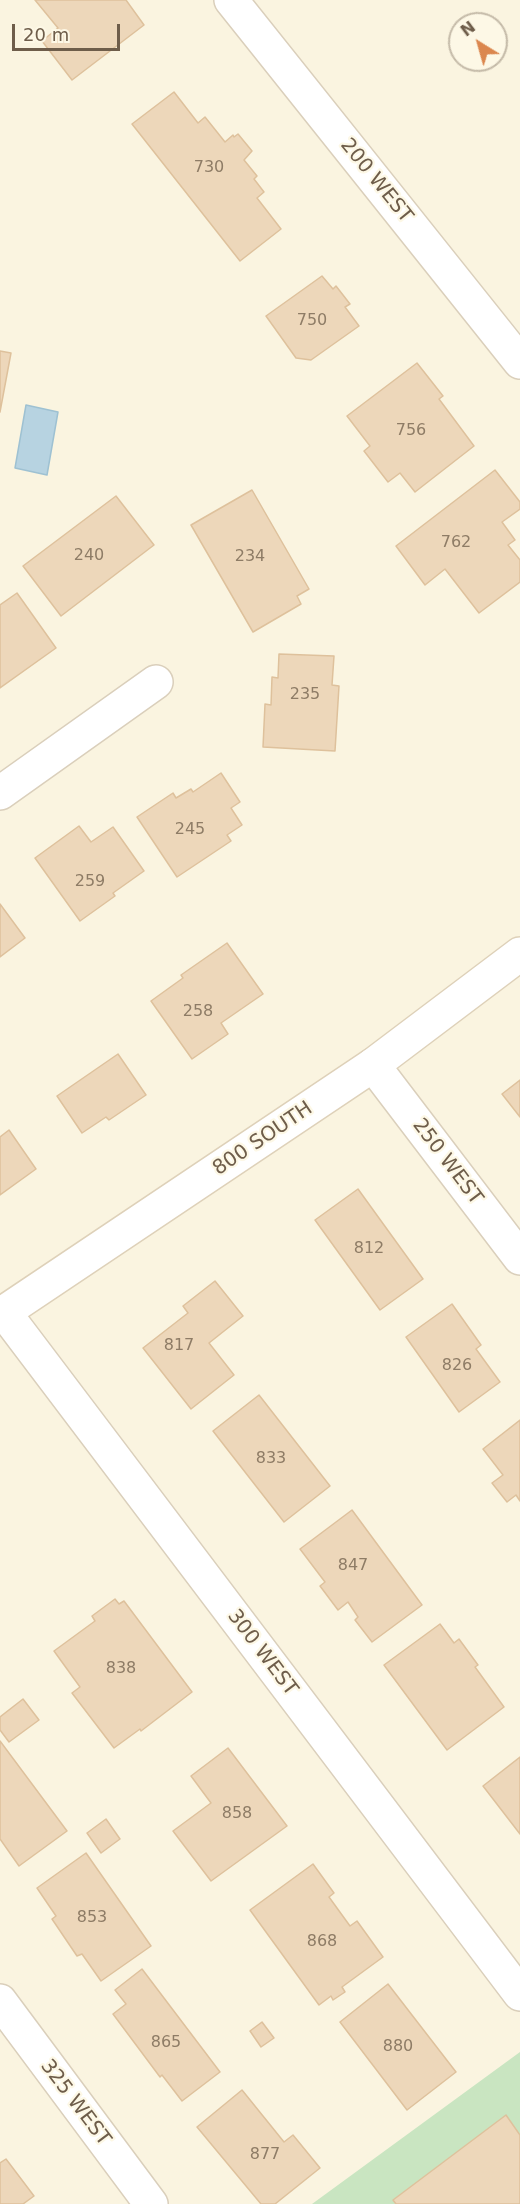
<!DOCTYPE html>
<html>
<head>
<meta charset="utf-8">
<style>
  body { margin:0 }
  #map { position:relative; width:520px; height:2204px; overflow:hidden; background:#faf4e0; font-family:"DejaVu Sans",sans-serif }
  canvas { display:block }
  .north { position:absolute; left:448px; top:12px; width:60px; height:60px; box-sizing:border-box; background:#fdf8e6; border:2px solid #c4baa8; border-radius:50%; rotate:323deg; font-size:16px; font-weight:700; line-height:24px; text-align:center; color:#6e5d4a }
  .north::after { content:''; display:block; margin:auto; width:21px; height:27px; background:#db874e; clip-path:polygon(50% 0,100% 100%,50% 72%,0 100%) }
  .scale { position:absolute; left:12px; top:24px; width:108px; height:27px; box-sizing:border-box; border:3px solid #6e5d4a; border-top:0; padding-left:8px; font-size:18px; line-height:21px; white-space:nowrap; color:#6e5d4a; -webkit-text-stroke:4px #fdf8e6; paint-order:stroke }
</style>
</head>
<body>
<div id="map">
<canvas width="520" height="2204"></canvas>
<div class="north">N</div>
<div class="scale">20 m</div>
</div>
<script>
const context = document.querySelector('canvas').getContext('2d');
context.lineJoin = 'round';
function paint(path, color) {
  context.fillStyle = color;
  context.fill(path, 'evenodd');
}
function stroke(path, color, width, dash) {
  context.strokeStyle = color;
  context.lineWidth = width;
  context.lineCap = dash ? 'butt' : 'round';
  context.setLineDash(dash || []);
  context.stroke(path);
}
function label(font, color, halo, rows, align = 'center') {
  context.font = font + ' "DejaVu Sans",sans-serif';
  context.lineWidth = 4.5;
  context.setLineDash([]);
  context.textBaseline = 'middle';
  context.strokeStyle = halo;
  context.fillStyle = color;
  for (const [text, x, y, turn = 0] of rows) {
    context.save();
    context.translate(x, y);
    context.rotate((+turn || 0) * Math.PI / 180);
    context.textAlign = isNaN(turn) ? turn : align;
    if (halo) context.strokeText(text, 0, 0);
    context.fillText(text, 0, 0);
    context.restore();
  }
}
const green = new Path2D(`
  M 520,2052 L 520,2135 L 506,2116 L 396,2204 L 312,2204 Z`);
const water = new Path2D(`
  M 26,405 L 58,412 L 47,475 L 15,468 Z`);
const building = new Path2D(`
  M 35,0 L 126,0 L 144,25 L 72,80 L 42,41 L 58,28 Z
  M 174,92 L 198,123 L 205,117 L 225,142 L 233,135 L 234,137 L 238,134 L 252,151 L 244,160 L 257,176 L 254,179 L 264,192 L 257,198 L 281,229 L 240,261 L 132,124 Z
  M 322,276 L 333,289 L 336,286 L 350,304 L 345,307 L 359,326 L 311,360 L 296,358 L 266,316 Z
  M 0,351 L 11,353 L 0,412 Z
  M 417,363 L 443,396 L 439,399 L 474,446 L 415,492 L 400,473 L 388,482 L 364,451 L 370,446 L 347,416 Z
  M 495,470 L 520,502 L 520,509 L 502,522 L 515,540 L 508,545 L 520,560 L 520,582 L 479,613 L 445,569 L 425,585 L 396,546 Z
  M 252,490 L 309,589 L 297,596 L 301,604 L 253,632 L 191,525 Z
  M 116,496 L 154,545 L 61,616 L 23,566 Z
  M 17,593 L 56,648 L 0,688 L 0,605 Z
  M 279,654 L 334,656 L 332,685 L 339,686 L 335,751 L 263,747 L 265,704 L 271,705 L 272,677 L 278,678 Z
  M 221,773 L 240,802 L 231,808 L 242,825 L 227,835 L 231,841 L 177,877 L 137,817 L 173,793 L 176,798 L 191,789 L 193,792 Z
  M 79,826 L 91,842 L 113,827 L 144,871 L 113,893 L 115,896 L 80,921 L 35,858 Z
  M 0,904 L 25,938 L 0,957 Z
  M 227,943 L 263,994 L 221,1023 L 228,1034 L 192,1059 L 151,1001 L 183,978 L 181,975 Z
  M 118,1054 L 146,1095 L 109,1120 L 106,1117 L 82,1133 L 57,1096 Z
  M 520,1080 L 520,1117 L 502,1094 Z
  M 9,1130 L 36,1169 L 0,1195 L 0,1137 Z
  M 358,1189 L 423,1279 L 380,1310 L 315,1220 Z
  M 215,1281 L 243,1316 L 209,1343 L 234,1375 L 191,1409 L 143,1348 L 188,1313 L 183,1306 Z
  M 452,1304 L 481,1345 L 476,1349 L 500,1382 L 459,1412 L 406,1337 Z
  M 259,1395 L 330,1486 L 284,1522 L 213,1431 Z
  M 520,1420 L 520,1501 L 516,1495 L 507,1502 L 492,1483 L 503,1475 L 483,1449 Z
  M 352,1510 L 422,1605 L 372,1642 L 355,1620 L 358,1617 L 348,1602 L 338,1610 L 320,1586 L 325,1582 L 300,1549 Z
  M 115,1599 L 119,1604 L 124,1601 L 192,1692 L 141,1731 L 140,1729 L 114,1748 L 72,1693 L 80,1687 L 54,1651 L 95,1621 L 92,1616 Z
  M 440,1624 L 454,1643 L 459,1639 L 478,1665 L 475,1667 L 504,1707 L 447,1750 L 384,1665 Z
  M 23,1699 L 39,1720 L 9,1742 L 0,1730 L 0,1717 Z
  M 0,1741 L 67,1831 L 19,1866 L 0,1839 Z
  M 228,1748 L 287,1826 L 211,1881 L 173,1831 L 211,1803 L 191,1776 Z
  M 520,1757 L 520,1834 L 483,1786 Z
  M 106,1819 L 120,1839 L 101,1853 L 87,1833 Z
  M 86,1853 L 151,1946 L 101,1981 L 82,1954 L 77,1956 L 52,1919 L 56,1916 L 37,1888 Z
  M 313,1864 L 334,1893 L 329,1897 L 350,1926 L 357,1921 L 383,1957 L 342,1987 L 345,1992 L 333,2000 L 331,1996 L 319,2005 L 250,1910 Z
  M 142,1969 L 220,2072 L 182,2101 L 162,2075 L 160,2077 L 113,2014 L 126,2004 L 115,1990 Z
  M 388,1984 L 456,2072 L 407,2110 L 340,2022 Z
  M 262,2022 L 274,2038 L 261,2047 L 250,2031 Z
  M 242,2090 L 284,2142 L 293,2135 L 320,2168 L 275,2204 L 261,2204 L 197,2127 Z
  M 506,2115 L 520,2135 L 520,2204 L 396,2204 L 393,2200 Z
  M 6,2159 L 34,2196 L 23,2204 L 0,2204 L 0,2163 Z`);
const minor = new Path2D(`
  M 231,0 L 520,362
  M 0,793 L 156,682
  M 373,1065 L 520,1258
  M 4,1312 L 520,1994
  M 0,2001 L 151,2204`);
const secondary = new Path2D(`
  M 0,1315 L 373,1065 L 520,954`);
const numberNames = [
  ["730",209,168],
  ["750",312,321],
  ["756",411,431],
  ["762",456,543],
  ["240",89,556],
  ["234",250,557],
  ["235",305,695],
  ["245",190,830],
  ["259",90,882],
  ["258",198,1012],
  ["812",369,1249],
  ["817",179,1346],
  ["826",457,1366],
  ["833",271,1459],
  ["847",353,1566],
  ["838",121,1669],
  ["858",237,1814],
  ["853",92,1918],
  ["868",322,1942],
  ["865",166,2043],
  ["880",398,2047],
  ["877",265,2155]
];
const streetNames = [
  ["200 WEST",376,181,51],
  ["800 SOUTH",263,1139,-34],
  ["250 WEST",447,1162,53],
  ["300 WEST",262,1653,53],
  ["325 WEST",75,2103,53]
];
paint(green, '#c9e5c1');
paint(water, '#b7d3e1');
stroke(water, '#9ec1d2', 1.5);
paint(building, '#edd7ba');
stroke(building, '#dec19c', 1.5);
stroke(minor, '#dacfbb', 36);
stroke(secondary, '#ded1b9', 36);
stroke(minor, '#fff', 33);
stroke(secondary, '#fff', 33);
label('16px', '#8e7c66', null, numberNames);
label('20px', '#6e5d4a', '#fdf8e6', streetNames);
</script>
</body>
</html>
